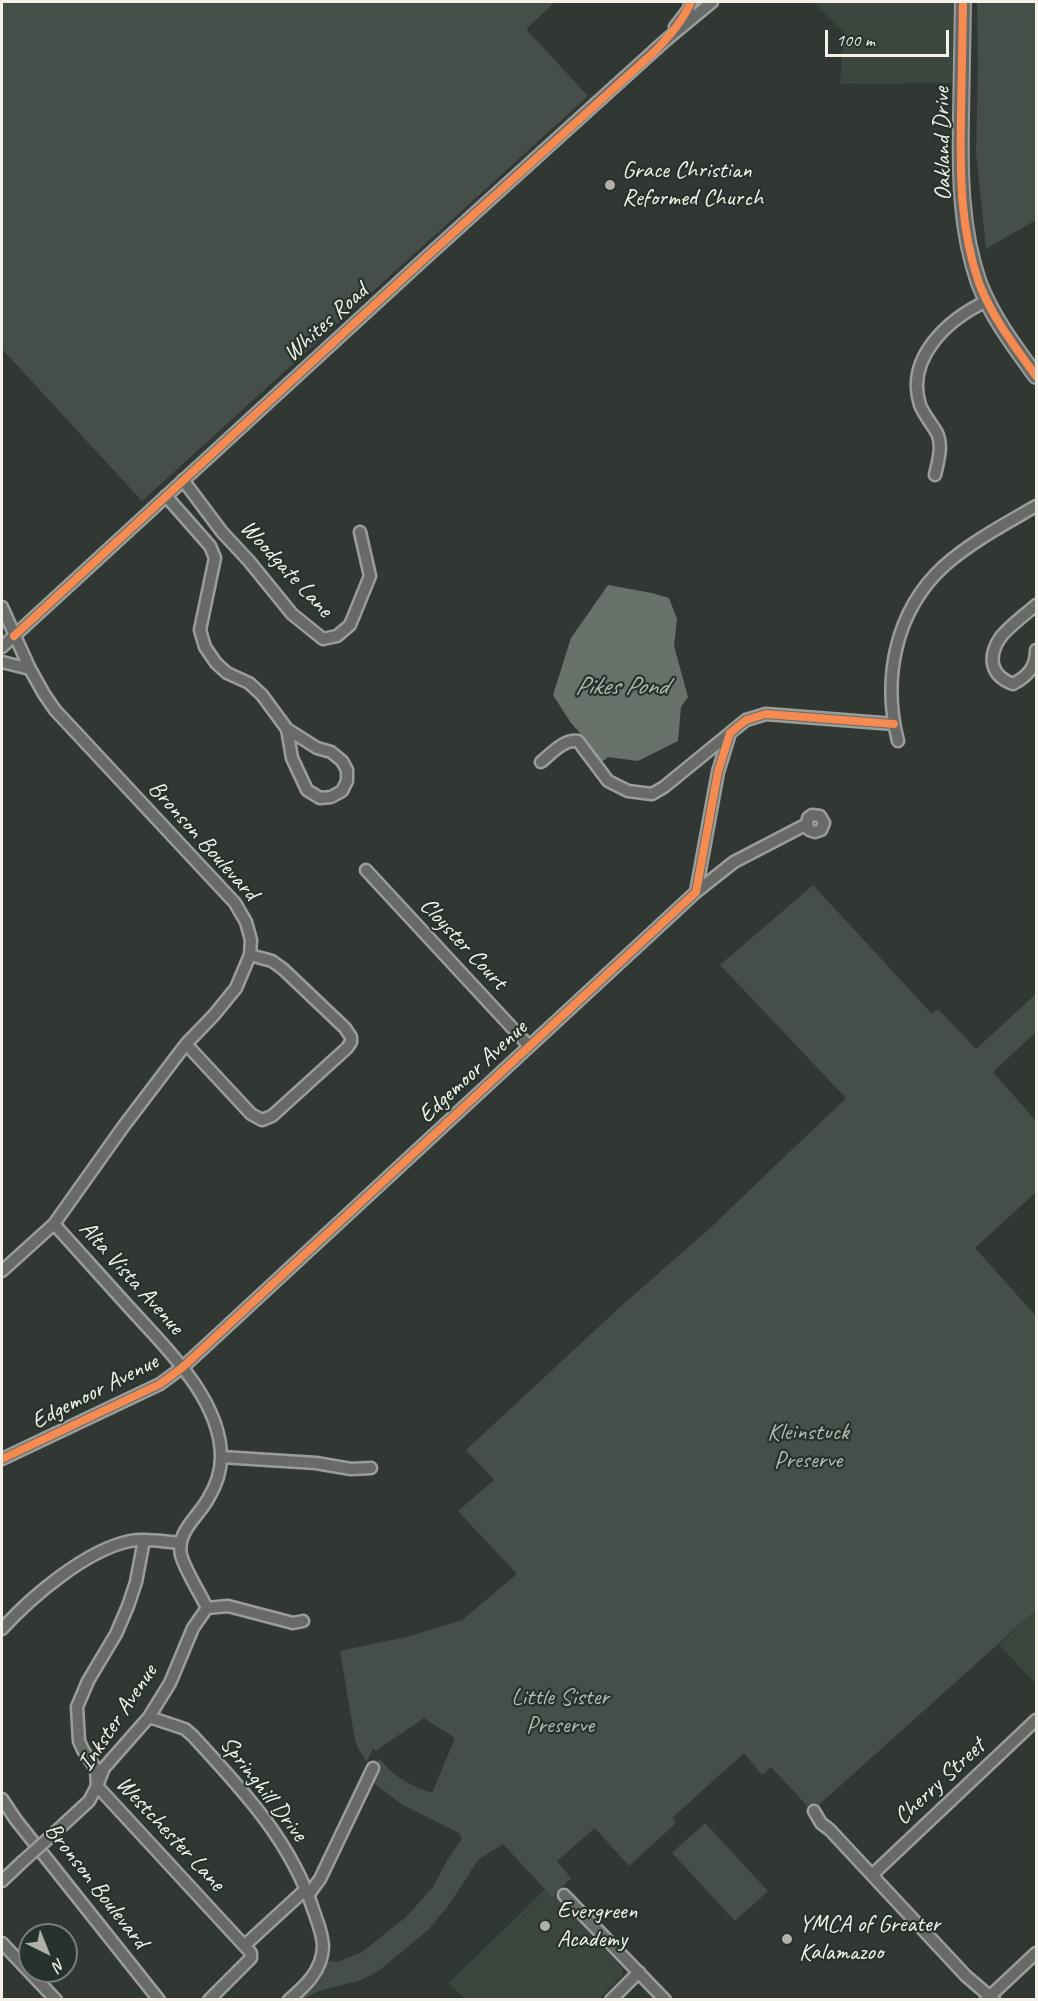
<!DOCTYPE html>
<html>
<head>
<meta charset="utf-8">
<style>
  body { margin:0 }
  #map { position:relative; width:1038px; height:2001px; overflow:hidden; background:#313834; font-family:Caveat,sans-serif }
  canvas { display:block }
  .frame { position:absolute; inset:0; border:3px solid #f4f1e8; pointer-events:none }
  .north { position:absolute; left:18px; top:1923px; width:60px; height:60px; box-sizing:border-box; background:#26332d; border:2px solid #787f78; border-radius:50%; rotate:137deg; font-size:16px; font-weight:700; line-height:24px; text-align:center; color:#f4f1e8 }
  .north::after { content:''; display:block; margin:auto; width:21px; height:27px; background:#b0b0a9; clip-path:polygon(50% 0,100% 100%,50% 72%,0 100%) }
  .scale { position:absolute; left:825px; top:30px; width:124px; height:27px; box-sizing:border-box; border:3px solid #f4f1e8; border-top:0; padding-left:8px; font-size:18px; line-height:21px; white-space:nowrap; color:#f4f1e8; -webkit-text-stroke:4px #26332d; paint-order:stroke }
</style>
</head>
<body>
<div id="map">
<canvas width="1038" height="2001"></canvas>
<div class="frame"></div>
<div class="north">N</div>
<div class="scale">100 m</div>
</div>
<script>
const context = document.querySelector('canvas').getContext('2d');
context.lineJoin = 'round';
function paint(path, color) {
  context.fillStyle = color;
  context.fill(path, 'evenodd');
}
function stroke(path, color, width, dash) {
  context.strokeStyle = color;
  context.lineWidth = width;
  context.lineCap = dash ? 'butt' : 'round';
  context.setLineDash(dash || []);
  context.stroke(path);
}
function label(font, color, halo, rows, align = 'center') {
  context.font = font + ' Caveat,sans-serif';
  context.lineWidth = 4.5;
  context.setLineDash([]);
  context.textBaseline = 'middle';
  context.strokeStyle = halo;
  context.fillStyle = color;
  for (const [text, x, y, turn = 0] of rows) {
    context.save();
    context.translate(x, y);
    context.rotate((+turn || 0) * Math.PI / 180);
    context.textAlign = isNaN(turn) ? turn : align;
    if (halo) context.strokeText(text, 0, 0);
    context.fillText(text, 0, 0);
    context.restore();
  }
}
const built = new Path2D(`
  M 813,2 L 957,2 L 956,83 L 840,84 L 844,33 Z
  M 1036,1610 L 1036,1684 L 999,1645 Z
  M 547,1887 L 618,1964 L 623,1970 L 623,1975 L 598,2000 L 465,1999 L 449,1983 Z`);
const green = new Path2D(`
  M 2,2 L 555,2 L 526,29 L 588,96 L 142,501 L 2,349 Z
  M 977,2 L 1036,2 L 1036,220 L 986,249 L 976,152 L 978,65 Z
  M 813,885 L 932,1014 L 938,1009 L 976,1049 L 1036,994 L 1036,1032 L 993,1072 L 1036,1121 L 1036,1192 L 975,1248 L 1036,1316 L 1036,1610 L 812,1811 L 771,1767 L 762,1775 L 744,1753 L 672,1818 L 676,1823 L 629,1866 L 595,1828 L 557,1861 L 571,1878 L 552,1897 L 503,1844 L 478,1860 L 448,1906 L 429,1929 L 380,1970 L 361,1980 L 319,1991 L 304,1999 L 290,2000 L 321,1960 L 338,1962 L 362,1952 L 406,1917 L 433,1887 L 448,1859 L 462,1839 L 459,1833 L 401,1804 L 369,1779 L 379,1758 C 393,1777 411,1786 432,1793 L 455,1738 L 424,1718 L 375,1751 L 373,1748 L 367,1762 L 359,1750 L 355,1740 L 340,1651 L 406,1637 L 462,1620 L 517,1574 L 458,1511 L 494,1480 L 466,1450 L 619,1308 L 709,1229 L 846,1098 L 720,965 Z
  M 705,1823 L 768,1891 L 735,1921 L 672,1853 Z`);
const water = new Path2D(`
  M 608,585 L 652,593 L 669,598 L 677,619 L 674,646 L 688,697 L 681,707 L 678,741 L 638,761 L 608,757 L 599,764 L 588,742 L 571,723 L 553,695 L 571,638 Z`);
const minor = new Path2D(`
  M 675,27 L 688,10 L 691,2
  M 935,475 C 938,462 943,445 937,433 C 932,424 924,415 920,405 C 905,358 948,319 987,301
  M 183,480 L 222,532 L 249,561 L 292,614 L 323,639 L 337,636 L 350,625 L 370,576 L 360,532
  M 166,496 L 210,546 L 215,558 L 200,630 L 205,647 L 216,663 L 227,673 L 249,683 L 262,695 L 287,729 L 292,758 L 307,790 L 320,798 L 331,797 L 342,791 L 347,781 L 347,770 L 342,761 L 331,752 L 317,748 L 287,729
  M 1036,605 C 1026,614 1008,627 1000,638 C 987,658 991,676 1013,684 C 1028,676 1036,667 1036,650
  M 2,607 L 30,669 L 44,694 L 55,710 L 235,903 L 246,922 L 251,940 L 250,955 L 236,988 L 214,1015 L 186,1044 L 123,1127 L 54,1224 L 2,1271
  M 2,647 L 421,262 L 666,40 L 712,2
  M 2,662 L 30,669
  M 898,741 C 882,679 895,611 944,566 C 971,542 1005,524 1036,506
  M 541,762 C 552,753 564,739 578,741 L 608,781 L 628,791 L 652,794 L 664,787 L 729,734
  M 366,870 L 529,1046
  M 696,892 L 734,862 L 807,824 L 808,818 L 812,815 L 820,816 L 824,823 L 821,830 L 815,832 L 809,830 L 807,824
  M 186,1044 L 251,1114 L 262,1120 L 272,1116 L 347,1048 L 351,1042 L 351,1037 L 345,1028 L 283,969 L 272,961 L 250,955
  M 54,1224 C 78,1251 103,1278 127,1305 C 163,1345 221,1398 221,1457 C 221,1472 216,1486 208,1499 C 198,1517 176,1532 181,1555 C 185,1570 200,1593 207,1608
  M 221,1457 L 316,1463 L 351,1469 L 371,1468
  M 2,1459 L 160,1384 L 183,1367 L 696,892 L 718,772 L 730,733 L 746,720 L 766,714 L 894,724
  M 144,1540 L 136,1582 L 128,1606 L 116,1634 L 88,1681 L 77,1707 L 79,1741 L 83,1750 L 96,1769 L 97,1786 L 251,1953 L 251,1958 L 209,2000
  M 2,1629 C 31,1597 86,1550 130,1541 C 146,1538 164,1542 181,1543
  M 149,1717 L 185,1729 L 193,1736 C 242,1789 292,1842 314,1912 C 318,1923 323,1935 323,1947 C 322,1971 305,1986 289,2000
  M 2,1799 L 16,1820 L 159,2000
  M 814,1811 L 821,1823 L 830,1830 L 966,1976 L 994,2000
  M 50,1837 L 89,1801 L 97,1786 L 104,1768 L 149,1717 L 170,1683 L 193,1628 L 207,1608 L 228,1606 L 293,1623 L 303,1621
  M 872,1875 L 1036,1720
  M 2,1881 L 22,1862
  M 309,1894 L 320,1879 L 373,1768
  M 564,1895 L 665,2000
  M 2,1943 L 56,2000
  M 245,1945 L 306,1889
  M 611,2000 L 639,1972
  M 986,2000 L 1036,1953`);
const major = new Path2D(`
  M 963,2 C 962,40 962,78 961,116 C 960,172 960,229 979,283 C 992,317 1015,347 1036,376`);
const minorBridge = new Path2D(`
  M 22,1862 L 50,1837`);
const cycleway = new Path2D(`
  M 963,2 C 962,40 962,78 961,116 C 960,172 960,229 979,283 C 992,317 1015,347 1036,376
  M 14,636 L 421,262 L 653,53 C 667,39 683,21 691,2
  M 2,1459 L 160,1384 L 183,1367 L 696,892 L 718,772 L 730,733 L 746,720 L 766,714 L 894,724`);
const markers = [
  [610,185,6,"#b0b0a9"],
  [545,1926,6,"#b0b0a9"],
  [787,1939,6,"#b0b0a9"]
];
const streetNames = [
  ["Oakland Drive",943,144,-91],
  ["Whites Road",326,323,-42],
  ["Woodgate Lane",286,569,47],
  ["Bronson Boulevard",203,841,48],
  ["Cloyster Court",463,944,47],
  ["Edgemoor Avenue",473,1072,-43],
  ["Alta Vista Avenue",131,1278,48],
  ["Edgemoor Avenue",95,1392,-27],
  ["Inkster Avenue",118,1718,-56],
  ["Cherry Street",940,1782,-43],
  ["Springhill Drive",263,1789,52],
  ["Westchester Lane",170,1834,47],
  ["Bronson Boulevard",96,1886,52]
];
const poiNames = [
  ["Grace Christian",622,171],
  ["Reformed Church",622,199],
  ["Evergreen",557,1912],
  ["Academy",557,1940],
  ["YMCA of Greater",799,1925],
  ["Kalamazoo",799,1953]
];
const parkNames = [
  ["Kleinstuck",808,1433],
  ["Preserve",808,1461],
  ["Little Sister",560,1698],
  ["Preserve",560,1726]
];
const waterNames = [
  ["Pikes Pond",621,687]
];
paint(built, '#3b463f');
paint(green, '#454e49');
paint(water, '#69716b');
stroke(minor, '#9a9d99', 15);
stroke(major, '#9a9d99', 18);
stroke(minor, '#676a66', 10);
stroke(major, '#676a66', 14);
stroke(minorBridge, '#9a9d99', 15, []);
stroke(minorBridge, '#676a66', 10);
stroke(cycleway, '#f68b52', 8);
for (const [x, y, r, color] of markers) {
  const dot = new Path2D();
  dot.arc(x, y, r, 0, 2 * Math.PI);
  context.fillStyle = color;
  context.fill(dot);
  stroke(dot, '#26332d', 2);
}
label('24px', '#f4f1e8', '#26332d', streetNames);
label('24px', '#f4f1e8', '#26332d', poiNames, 'left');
label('24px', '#b8b9b1', '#26332d', parkNames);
label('italic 26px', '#b8bab2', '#26332d', waterNames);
</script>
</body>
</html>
